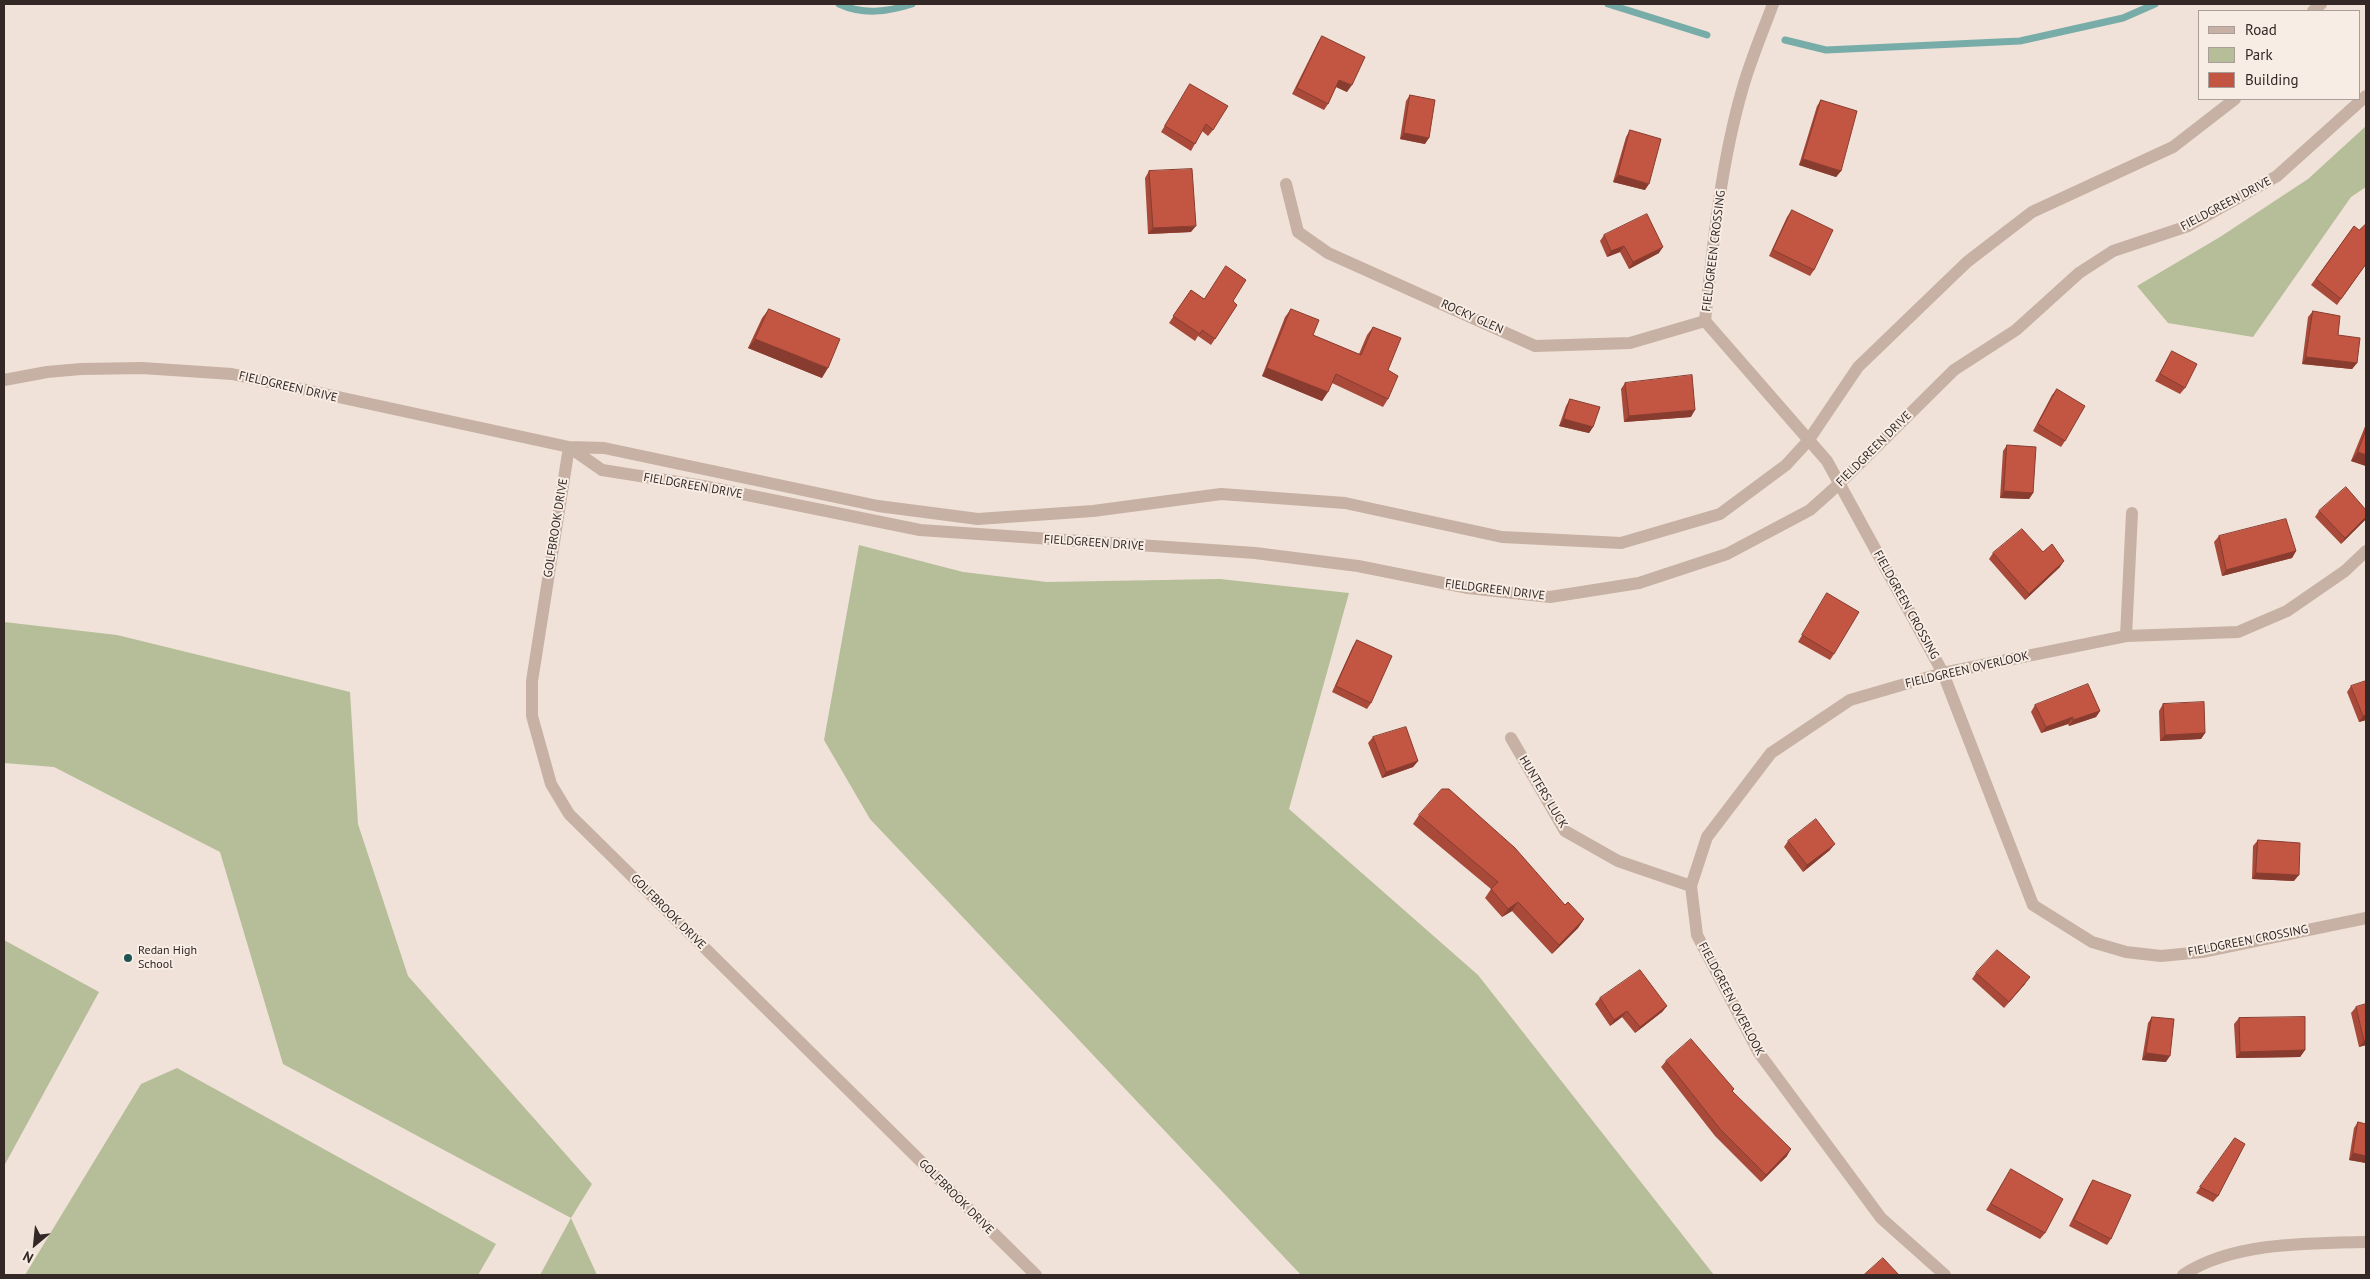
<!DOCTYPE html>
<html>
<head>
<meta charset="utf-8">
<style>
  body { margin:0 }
  #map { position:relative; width:2370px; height:1279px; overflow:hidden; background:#f0e2d8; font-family:"PT Sans",sans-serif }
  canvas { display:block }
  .frame { position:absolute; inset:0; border:5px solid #332826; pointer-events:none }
  .legend { position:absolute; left:2198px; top:10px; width:162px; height:90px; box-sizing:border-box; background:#f8ede4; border:1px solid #a99e98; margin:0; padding:6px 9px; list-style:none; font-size:15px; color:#332826 }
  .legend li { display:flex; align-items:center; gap:10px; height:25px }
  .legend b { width:25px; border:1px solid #a99e98 }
  .north { position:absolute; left:10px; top:1219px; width:50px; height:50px; -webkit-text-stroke:4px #f8ede4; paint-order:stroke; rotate:208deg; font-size:14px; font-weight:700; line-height:20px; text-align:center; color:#332826 }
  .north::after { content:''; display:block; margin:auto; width:18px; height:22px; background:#332826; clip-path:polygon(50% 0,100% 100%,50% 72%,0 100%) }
</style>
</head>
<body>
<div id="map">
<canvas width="2370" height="1279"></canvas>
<div class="frame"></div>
<ul class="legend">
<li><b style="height:6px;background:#c7b1a4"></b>Road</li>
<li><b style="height:14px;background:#b5be98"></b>Park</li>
<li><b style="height:14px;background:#c35543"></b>Building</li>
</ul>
<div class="north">N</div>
</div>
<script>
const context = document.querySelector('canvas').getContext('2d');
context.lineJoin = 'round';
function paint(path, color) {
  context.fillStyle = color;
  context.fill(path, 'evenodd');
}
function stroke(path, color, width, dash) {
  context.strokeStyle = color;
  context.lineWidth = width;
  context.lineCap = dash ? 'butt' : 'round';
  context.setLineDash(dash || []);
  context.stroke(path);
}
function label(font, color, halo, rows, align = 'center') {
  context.font = font + ' "PT Sans",sans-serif';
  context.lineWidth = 4;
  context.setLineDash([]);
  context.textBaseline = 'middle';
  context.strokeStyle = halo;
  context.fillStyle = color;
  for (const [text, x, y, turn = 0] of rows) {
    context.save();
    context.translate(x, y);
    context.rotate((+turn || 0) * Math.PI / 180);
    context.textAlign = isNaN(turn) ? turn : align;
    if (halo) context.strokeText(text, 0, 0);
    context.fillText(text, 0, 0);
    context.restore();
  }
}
const green = new Path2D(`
  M 2366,126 L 2366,187 L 2351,197 L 2253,337 L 2168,323 L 2137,286 L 2220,237 L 2308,179 Z
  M 859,545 L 963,572 L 1047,582 L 1220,579 L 1349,593 L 1289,809 L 1478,975 L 1714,1275 L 1301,1275 L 870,819 L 824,740 Z
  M 4,622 L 117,635 L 350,692 L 358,824 L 408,976 L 592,1184 L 571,1218 L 597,1275 L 540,1275 L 571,1218 L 283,1064 L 220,852 L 54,767 L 4,763 Z
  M 4,940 L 99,992 L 4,1166 Z
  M 177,1068 L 496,1244 L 478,1275 L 25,1275 L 141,1084 Z`);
const stream = new Path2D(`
  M 839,4 C 863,15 887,12 912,4
  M 1608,4 L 1707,35
  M 1785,40 L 1826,50 L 2020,41 L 2123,18 L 2155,4`);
const street = new Path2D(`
  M 1773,4 C 1763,31 1751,59 1743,87 C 1721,162 1713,243 1705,321 L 1827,461 L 1943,673 L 2033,905 L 2092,942 L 2126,952 L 2161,956 L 2202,952 L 2366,918
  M 2313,11 L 2321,4
  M 1286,184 L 1298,232 L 1328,253 L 1535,346 L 1630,343 L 1705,321
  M 4,380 L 47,372 L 81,369 L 142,368 L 232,374 L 569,447 L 604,448 L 878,506 L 978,519 L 1093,511 L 1221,494 L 1345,503 L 1502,537 L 1621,543 L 1720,514 L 1786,465 L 1808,441 L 1858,367 L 1967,262 L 2032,212 L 2173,147 L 2235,99
  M 569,447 L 602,470 L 703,486 L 920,530 L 1255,553 L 1358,566 L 1468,588 L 1550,597 L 1639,583 L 1727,554 L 1810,510 L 1839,484 L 1954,370 L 2016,330 L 2079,273 L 2113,251 L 2188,226 L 2277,176 L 2366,96
  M 569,447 L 532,681 L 532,716 L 551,784 L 569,814 L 1036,1275
  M 2126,636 L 2132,513
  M 1511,738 L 1565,831 L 1618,861 L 1691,886
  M 1945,1275 L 1881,1218 L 1759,1053 L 1697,935 L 1691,886 L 1707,837 L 1771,753 L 1850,700 L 1943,673 L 2126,636 L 2238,632 L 2287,611 L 2345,571 L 2366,551
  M 2183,1275 C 2232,1242 2309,1243 2366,1242`);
const wall = new Path2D(`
  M 1322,36 L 1347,92 L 1336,87 L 1328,104 L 1324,110 L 1292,94 L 1318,42 Z
  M 1190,84 L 1213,130 L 1208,136 L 1202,131 L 1191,151 L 1161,132 Z
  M 1410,95 L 1425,144 L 1400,139 L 1406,101 Z
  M 1821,100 L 1841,171 L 1836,177 L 1799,165 L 1817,106 Z
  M 1630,130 L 1645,190 L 1613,182 L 1626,137 Z
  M 1149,171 L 1191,232 L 1148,234 L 1145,178 Z
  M 1792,210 L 1814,270 L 1810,276 L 1769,256 L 1787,217 Z
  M 2354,226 L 2366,264 L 2337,305 L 2311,285 Z
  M 1604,235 L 1659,253 L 1629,269 L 1620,252 L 1607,257 L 1600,241 Z
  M 1191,290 L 1204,299 L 1233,301 L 1237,305 L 1211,345 L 1198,336 L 1195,341 L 1169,323 Z
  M 769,309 L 822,378 L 748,348 L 762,318 Z
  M 1291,309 L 1313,335 L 1359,354 L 1367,335 L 1373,327 L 1388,370 L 1388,399 L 1383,407 L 1332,383 L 1322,401 L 1262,376 L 1285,317 Z
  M 2313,311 L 2338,335 L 2357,363 L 2352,369 L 2302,364 L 2308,317 Z
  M 2172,351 L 2185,388 L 2180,394 L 2155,381 L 2168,358 Z
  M 1625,383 L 1691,417 L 1624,422 L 1621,389 Z
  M 2057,389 L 2065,441 L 2061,447 L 2033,431 L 2052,395 Z
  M 1570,399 L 1593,427 L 1589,433 L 1559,426 L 1566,406 Z
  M 2366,424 L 2366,466 L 2351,461 Z
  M 2007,445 L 2033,493 L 2029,499 L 2000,498 L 2003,451 Z
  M 2366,510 L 2366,519 L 2341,544 L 2315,517 L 2319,511 Z
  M 2219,536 L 2296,551 L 2292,558 L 2222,576 L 2214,542 Z
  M 2043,552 L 2060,567 L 2025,600 L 1989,559 L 1993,553 Z
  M 1827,593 L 1834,654 L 1830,660 L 1798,642 Z
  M 1357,640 L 1371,703 L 1367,709 L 1332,692 L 1353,646 Z
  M 2351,686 L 2366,720 L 2359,722 L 2347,692 Z
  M 2163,704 L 2205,733 L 2201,739 L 2160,741 L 2159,711 Z
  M 2035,705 L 2100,711 L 2096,717 L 2069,726 L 2068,724 L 2041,733 L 2031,712 Z
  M 1373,737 L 1418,761 L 1413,767 L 1382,778 L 1368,743 Z
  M 1419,815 L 1565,905 L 1584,919 L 1578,928 L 1552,954 L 1512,911 L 1502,917 L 1485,898 L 1491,889 L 1413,824 Z
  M 2258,840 L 2294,881 L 2252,879 L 2253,846 Z
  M 1788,841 L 1830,850 L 1803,872 L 1784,847 Z
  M 1976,973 L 2025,984 L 2004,1008 L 1972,979 Z
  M 1600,998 L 1667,1006 L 1662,1012 L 1635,1033 L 1622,1017 L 1610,1026 L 1595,1004 Z
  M 2356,1007 L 2366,1045 L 2359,1047 L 2351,1013 Z
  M 2152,1017 L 2166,1062 L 2142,1060 L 2148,1023 Z
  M 2239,1018 L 2305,1050 L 2300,1057 L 2236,1058 L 2234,1024 Z
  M 1666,1061 L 1732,1092 L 1787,1156 L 1761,1182 L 1715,1136 L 1661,1067 Z
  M 2358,1122 L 2366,1163 L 2349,1160 L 2354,1128 Z
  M 2235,1138 L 2218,1196 L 2213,1202 L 2196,1193 Z
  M 2011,1169 L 2045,1233 L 2040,1239 L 1986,1210 Z
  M 2093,1180 L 2111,1239 L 2107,1245 L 2069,1226 L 2089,1186 Z`);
const shadedWall = new Path2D(`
  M 1339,80 L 1352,85 L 1347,92 L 1334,86 Z
  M 1404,133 L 1429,138 L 1425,144 L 1400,139 Z
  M 1803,159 L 1841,171 L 1836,177 L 1799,165 Z
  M 1618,175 L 1649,184 L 1645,190 L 1613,182 Z
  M 1196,226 L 1191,232 L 1148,234 L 1153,228 Z
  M 1624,246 L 1620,252 L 1607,257 L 1611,251 Z
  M 1663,247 L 1659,253 L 1629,269 L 1633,262 Z
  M 755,339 L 828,368 L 822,378 L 748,348 Z
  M 2306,357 L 2357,363 L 2352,369 L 2302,364 Z
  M 1267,368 L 1328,392 L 1322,401 L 1262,376 Z
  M 1695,410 L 1691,417 L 1624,422 L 1629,416 Z
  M 1564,419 L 1593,427 L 1589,433 L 1559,426 Z
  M 2358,452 L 2366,455 L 2366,466 L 2351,461 Z
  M 2004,491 L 2033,493 L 2029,499 L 2000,498 Z
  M 2366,517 L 2365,520 L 2341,544 L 2345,538 Z
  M 2296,551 L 2292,558 L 2222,576 L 2226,570 Z
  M 2064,561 L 2060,567 L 2025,600 L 2029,594 Z
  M 2100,711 L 2096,717 L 2069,726 L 2073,720 Z
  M 2366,715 L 2366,720 L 2359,722 L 2363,716 Z
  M 2073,717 L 2068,724 L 2041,733 L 2046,727 Z
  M 2205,733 L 2201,739 L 2160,741 L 2165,735 Z
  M 1418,761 L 1413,767 L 1382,778 L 1386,772 Z
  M 1835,844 L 1830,850 L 1803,872 L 1807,865 Z
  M 2256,873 L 2299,875 L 2294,881 L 2252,879 Z
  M 1518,902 L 1512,911 L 1502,917 L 1508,909 Z
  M 1584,919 L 1578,928 L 1552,954 L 1559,945 Z
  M 2030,977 L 2025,984 L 2004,1008 L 2009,1002 Z
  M 1667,1006 L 1662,1012 L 1635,1033 L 1640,1027 Z
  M 1627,1011 L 1622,1017 L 1610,1026 L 1614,1020 Z
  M 2366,1040 L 2366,1045 L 2359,1047 L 2364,1041 Z
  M 2305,1050 L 2300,1057 L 2236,1058 L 2240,1052 Z
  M 2146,1053 L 2170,1056 L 2166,1062 L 2142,1060 Z
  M 1791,1149 L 1787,1156 L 1761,1182 L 1766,1175 Z
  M 2353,1153 L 2366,1156 L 2366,1163 L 2349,1160 Z`);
const building = new Path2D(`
  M 1322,36 L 1365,57 L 1352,85 L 1339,80 L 1328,104 L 1297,88 Z
  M 1190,84 L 1228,106 L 1213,130 L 1206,124 L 1195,144 L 1165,126 Z
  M 1410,95 L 1435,100 L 1429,138 L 1404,133 Z
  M 1821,100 L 1857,111 L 1841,171 L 1803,159 Z
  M 1630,130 L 1661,139 L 1649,184 L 1618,175 Z
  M 1192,169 L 1196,226 L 1153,228 L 1149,171 Z
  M 1792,210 L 1833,230 L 1814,270 L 1773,250 Z
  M 1647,214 L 1663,247 L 1633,262 L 1624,246 L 1611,251 L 1604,235 Z
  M 2366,224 L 2366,264 L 2341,299 L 2316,279 L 2354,226 L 2359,230 Z
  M 1226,266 L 1246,280 L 1233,301 L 1237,305 L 1215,339 L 1202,330 L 1200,334 L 1173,316 L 1191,290 L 1204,299 Z
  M 769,309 L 840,339 L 828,368 L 755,339 Z
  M 1291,309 L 1319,320 L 1313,335 L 1361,355 L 1373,327 L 1401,338 L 1388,370 L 1398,376 L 1388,399 L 1336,374 L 1328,392 L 1267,368 Z
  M 2313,311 L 2340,316 L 2338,335 L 2360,338 L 2357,363 L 2306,357 Z
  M 2172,351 L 2197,364 L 2185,388 L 2160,374 Z
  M 1692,375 L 1695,410 L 1629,416 L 1625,383 Z
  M 2057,389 L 2085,406 L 2065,441 L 2038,424 Z
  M 1570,399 L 1600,407 L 1593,427 L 1564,419 Z
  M 2366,430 L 2366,455 L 2358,452 Z
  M 2007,445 L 2036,447 L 2033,493 L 2004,491 Z
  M 2346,487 L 2366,510 L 2366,517 L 2345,538 L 2319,511 Z
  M 2286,519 L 2296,551 L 2226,570 L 2219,536 Z
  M 2022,529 L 2043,552 L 2052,544 L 2064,561 L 2029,594 L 1993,553 Z
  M 1827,593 L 1859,612 L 1834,654 L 1802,635 Z
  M 1357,640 L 1392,656 L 1371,703 L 1336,686 Z
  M 2366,681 L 2366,715 L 2363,716 L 2351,686 Z
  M 2088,684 L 2100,711 L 2073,720 L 2073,717 L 2046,727 L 2035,705 Z
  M 2204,702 L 2205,733 L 2165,735 L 2163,704 Z
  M 1406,727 L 1418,761 L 1386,772 L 1373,737 Z
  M 1442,789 L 1449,789 L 1515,848 L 1565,905 L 1568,902 L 1584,919 L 1559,945 L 1518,902 L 1508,909 L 1491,889 L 1498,882 L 1419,815 Z
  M 1816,819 L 1835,844 L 1807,865 L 1788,841 Z
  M 2258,840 L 2300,843 L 2299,875 L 2256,873 Z
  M 1997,950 L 2030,977 L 2009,1002 L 1976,973 Z
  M 1640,970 L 1667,1006 L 1640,1027 L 1627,1011 L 1614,1020 L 1600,998 Z
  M 2366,1004 L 2366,1040 L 2364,1041 L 2356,1007 Z
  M 2152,1017 L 2174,1019 L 2170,1056 L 2146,1053 Z
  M 2305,1017 L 2305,1050 L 2240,1052 L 2239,1018 Z
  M 1691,1039 L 1734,1089 L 1732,1091 L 1791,1149 L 1766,1175 L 1720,1129 L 1666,1061 Z
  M 2358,1122 L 2366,1124 L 2366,1156 L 2353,1153 Z
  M 2235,1138 L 2245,1144 L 2218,1196 L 2200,1187 Z
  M 2011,1169 L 2063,1199 L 2045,1233 L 1991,1204 Z
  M 2093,1180 L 2131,1195 L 2111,1239 L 2074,1220 Z
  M 1883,1258 L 1899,1275 L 1864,1275 Z`);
const markers = [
  [128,958,5,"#1d5351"]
];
const streetNames = [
  ["FIELDGREEN DRIVE",2226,204,-28],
  ["FIELDGREEN CROSSING",1714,251,-83],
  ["ROCKY GLEN",1472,317,24],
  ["FIELDGREEN DRIVE",288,387,13],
  ["FIELDGREEN DRIVE",1874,449,-45],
  ["FIELDGREEN DRIVE",693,486,10],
  ["GOLFBROOK DRIVE",556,528,-81],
  ["FIELDGREEN DRIVE",1094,543,4],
  ["FIELDGREEN DRIVE",1495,590,7],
  ["FIELDGREEN CROSSING",1906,605,61],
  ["FIELDGREEN OVERLOOK",1967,670,-13],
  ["HUNTERS LUCK",1543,792,59],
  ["GOLFBROOK DRIVE",668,912,45],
  ["FIELDGREEN CROSSING",2248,941,-11],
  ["FIELDGREEN OVERLOOK",1731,999,62],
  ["GOLFBROOK DRIVE",956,1197,45]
];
const poiNames = [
  ["Redan High",138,951],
  ["School",138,965]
];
paint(green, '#b5be98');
stroke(stream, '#78aca9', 7);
stroke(street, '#c7b1a4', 12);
paint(wall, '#a8493a');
paint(shadedWall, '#883c2f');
paint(building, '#c35543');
stroke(building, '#883c2f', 1);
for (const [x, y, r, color] of markers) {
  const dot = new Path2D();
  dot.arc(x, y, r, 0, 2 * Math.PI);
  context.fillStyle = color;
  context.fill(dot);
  stroke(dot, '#f8ede4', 2);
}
label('12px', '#332826', '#f8ede4', streetNames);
label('12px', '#332826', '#f8ede4', poiNames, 'left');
</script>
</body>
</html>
